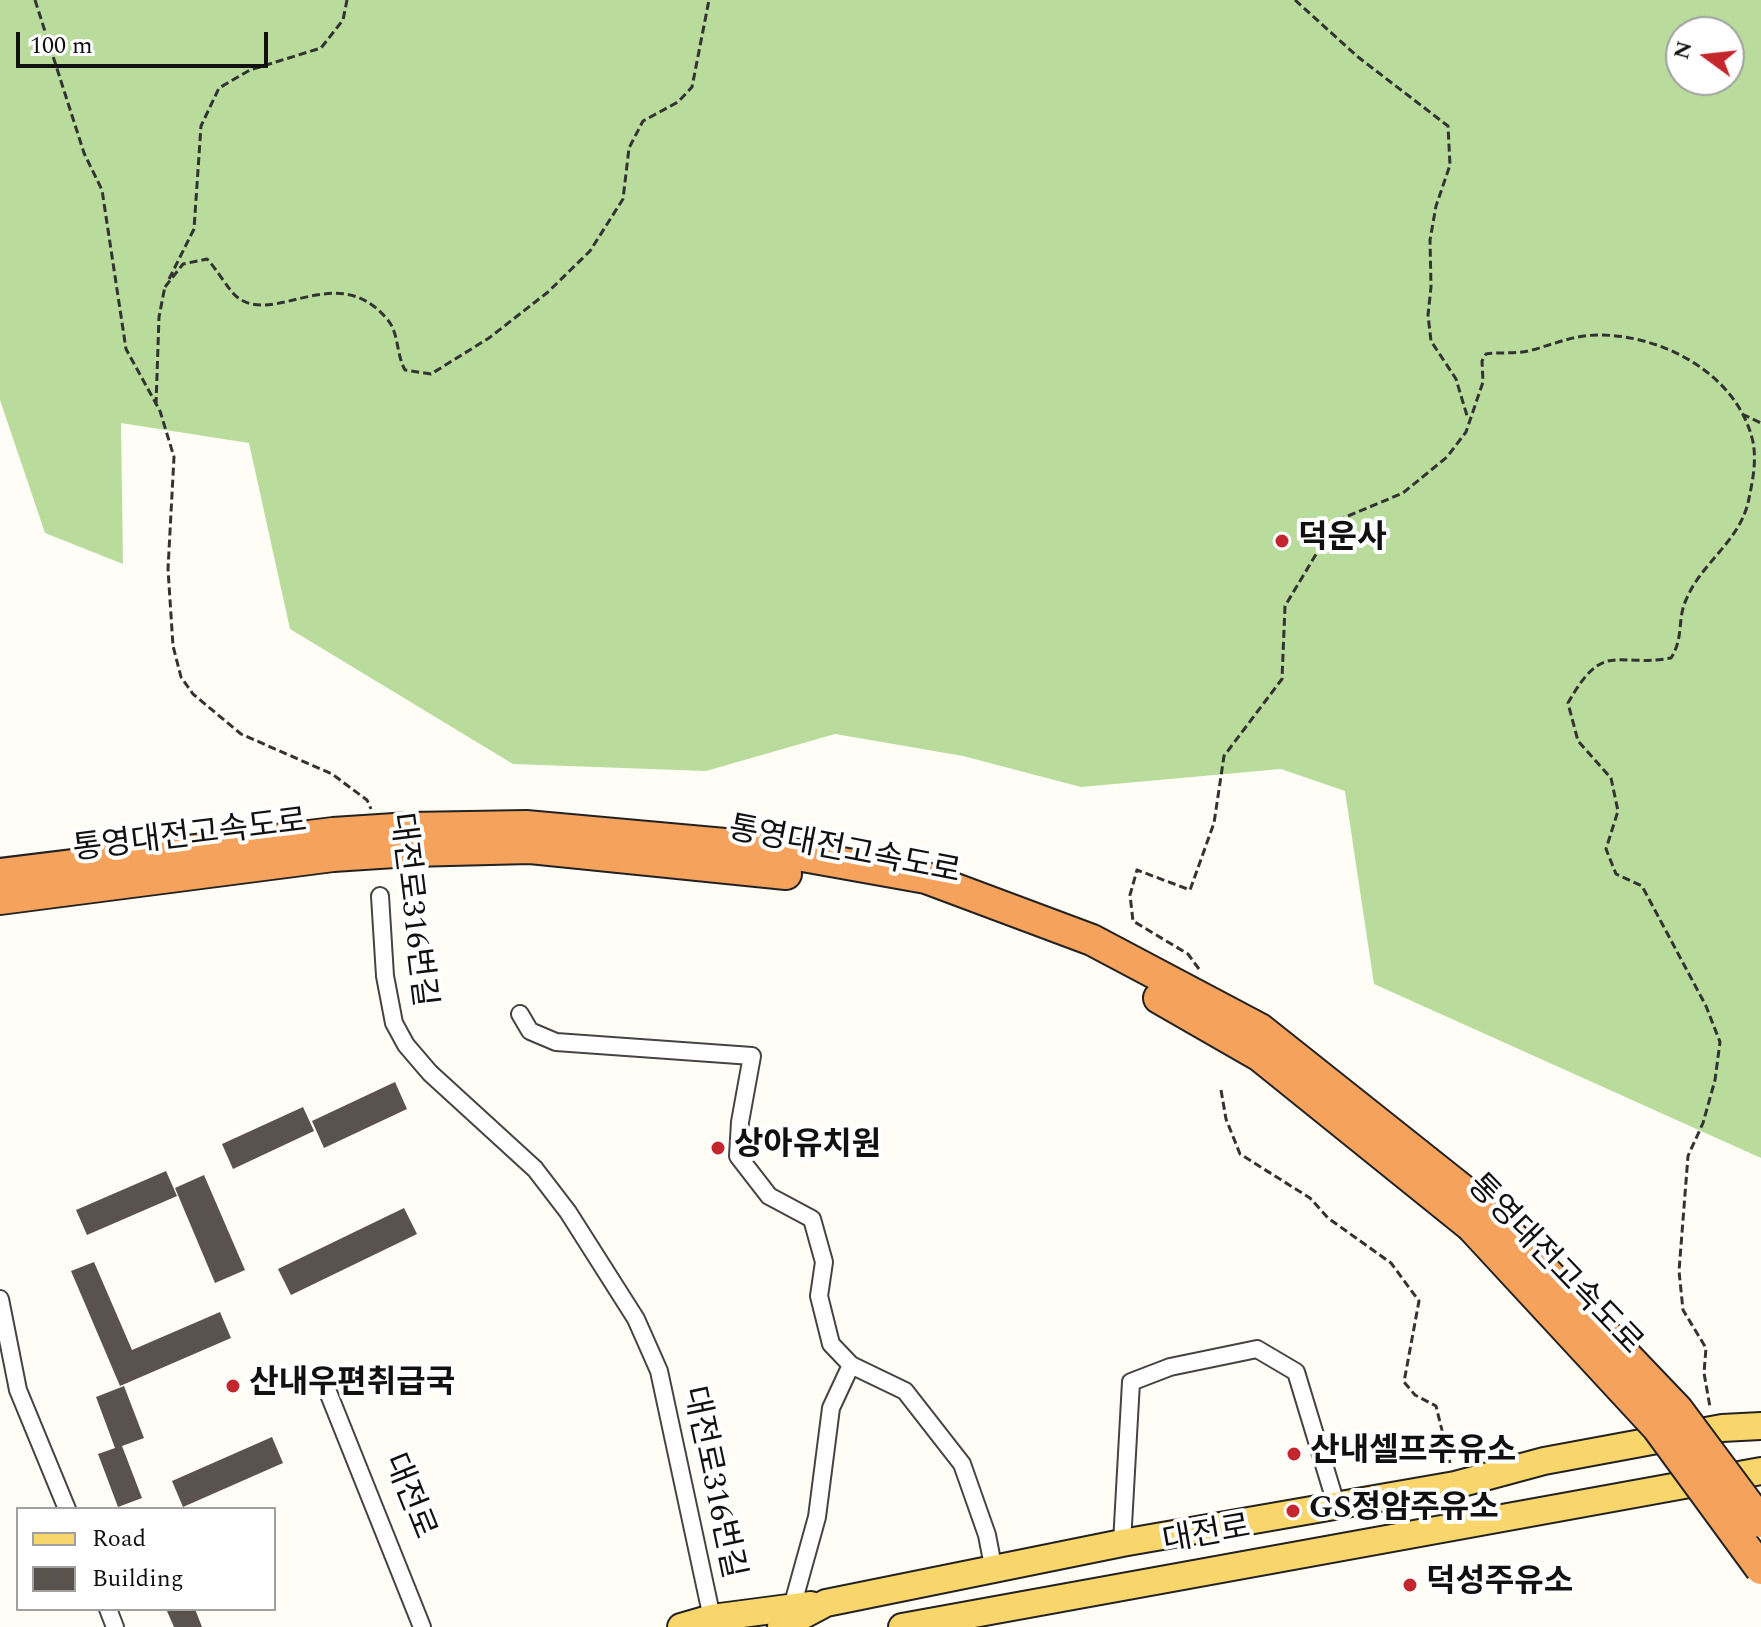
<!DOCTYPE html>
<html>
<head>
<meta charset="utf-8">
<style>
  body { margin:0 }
  #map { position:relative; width:1761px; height:1627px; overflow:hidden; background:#fffdf5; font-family:Spectral,serif }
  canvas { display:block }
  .legend { position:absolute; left:16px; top:1507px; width:260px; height:104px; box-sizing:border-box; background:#fff; border:2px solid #a0a0a0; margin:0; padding:10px 14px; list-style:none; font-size:24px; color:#111 }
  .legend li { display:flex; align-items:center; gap:16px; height:40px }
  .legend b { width:40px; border:2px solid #a0a0a0 }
  .north { position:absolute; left:1665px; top:16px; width:80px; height:80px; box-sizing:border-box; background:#fff; border:2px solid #a0a0a0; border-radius:50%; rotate:285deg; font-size:22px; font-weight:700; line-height:32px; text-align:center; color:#111 }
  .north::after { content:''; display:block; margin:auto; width:28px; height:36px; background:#c4262e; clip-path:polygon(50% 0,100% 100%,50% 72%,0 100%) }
  .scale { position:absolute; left:16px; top:32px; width:252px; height:36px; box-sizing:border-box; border:4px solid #111; border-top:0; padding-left:10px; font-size:24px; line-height:28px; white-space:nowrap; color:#111; -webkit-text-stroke:6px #fff; paint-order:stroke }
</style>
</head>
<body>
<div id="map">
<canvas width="1761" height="1627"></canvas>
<ul class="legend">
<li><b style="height:10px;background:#f9d66b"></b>Road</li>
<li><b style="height:22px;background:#5a524d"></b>Building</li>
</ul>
<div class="north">N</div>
<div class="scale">100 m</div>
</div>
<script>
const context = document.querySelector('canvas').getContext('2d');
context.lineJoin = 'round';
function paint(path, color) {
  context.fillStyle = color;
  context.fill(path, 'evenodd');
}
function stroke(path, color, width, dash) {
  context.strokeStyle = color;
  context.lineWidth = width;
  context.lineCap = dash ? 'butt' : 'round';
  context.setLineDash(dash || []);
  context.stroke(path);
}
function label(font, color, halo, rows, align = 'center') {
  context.font = font + ' Spectral,"Noto Sans KR",serif';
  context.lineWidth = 8;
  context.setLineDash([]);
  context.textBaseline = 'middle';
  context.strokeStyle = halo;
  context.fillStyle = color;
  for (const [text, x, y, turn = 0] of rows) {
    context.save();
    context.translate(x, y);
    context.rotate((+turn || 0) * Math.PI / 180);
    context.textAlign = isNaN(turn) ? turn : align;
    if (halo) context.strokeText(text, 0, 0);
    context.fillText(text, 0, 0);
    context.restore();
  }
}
const forest = new Path2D(`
  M 0,0 L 1761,0 L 1761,1158 L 1374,984 L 1345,791 L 1281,769 L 1081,787 L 963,756 L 835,734 L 706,771 L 513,764 L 290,629 L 249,443 L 121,423 L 123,564 L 45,533 L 0,400 ZM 1681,32 L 1729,32 L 1729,80 L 1681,80 Z`);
const building = new Path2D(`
  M 395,1082 L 407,1109 L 324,1148 L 312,1121 Z
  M 303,1107 L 314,1131 L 233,1169 L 222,1144 Z
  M 166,1171 L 177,1196 L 87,1235 L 76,1210 Z
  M 204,1175 L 245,1270 L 215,1283 L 175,1188 Z
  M 404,1208 L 417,1234 L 291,1295 L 278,1269 Z
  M 94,1262 L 132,1350 L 220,1312 L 231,1338 L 120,1386 L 71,1271 Z
  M 124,1386 L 144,1438 L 122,1446 L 142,1498 L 118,1507 L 98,1454 L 115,1448 L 96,1397 Z
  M 272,1437 L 283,1463 L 183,1507 L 172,1481 Z
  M 166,1609 L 195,1609 L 202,1627 L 174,1627 Z`);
const path = new Path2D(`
  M 35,0 L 84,153 L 102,190 L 126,349 L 160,411 L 174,457 L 168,569 L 173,646 L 181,677 L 193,694 L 241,734 L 332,774 L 367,800 L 371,809
  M 1295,0 L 1358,57 L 1448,126 L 1450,165 L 1436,206 L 1430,240 L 1431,287 L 1428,315 L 1431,341 L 1456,379 L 1468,419
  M 169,279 L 194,229 L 201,126 L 219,88 L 250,70 L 321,48 L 343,20 L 347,0
  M 165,287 L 183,264 L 207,259 C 216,268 230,292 237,297 C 275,327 337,259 387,319 C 399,332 396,354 405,370 L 431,374 L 489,338 L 548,292 L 590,251 L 623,199 L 629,148 L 643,121 L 678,102 L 692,87 L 709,0
  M 156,405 L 159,317 L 165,286
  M 1742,414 L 1761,423
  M 1199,969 L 1188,954 L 1133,921 L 1130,895 L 1137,870 L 1190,890 L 1214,823 L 1224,756 L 1282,679 L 1285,606 L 1336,521 L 1403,493 L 1447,457 L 1466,432 L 1483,382 L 1482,361 L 1486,354 C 1500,352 1514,354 1528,351 C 1553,345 1572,335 1599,335 C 1664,335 1738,375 1753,442 C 1757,462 1752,484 1748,503 C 1738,543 1701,563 1686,600 C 1677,619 1684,638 1671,658 C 1615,668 1604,639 1568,703 L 1578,741 L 1611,778 L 1618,811 L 1606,849 L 1616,874 L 1642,886 L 1706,1006 L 1720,1042 L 1715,1080 L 1703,1123 L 1688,1156 L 1679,1271 L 1683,1310 L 1706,1348 L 1704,1373 L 1710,1407
  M 1221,1090 L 1226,1119 L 1240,1154 L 1310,1198 L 1328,1218 L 1391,1263 L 1419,1301 L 1404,1382 L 1415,1395 L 1436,1406 L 1450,1463`);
const minor = new Path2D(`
  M 380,896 L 385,976 L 394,1023 L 406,1045 L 430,1073 L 535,1169 L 568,1212 L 636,1319 L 659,1371 L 712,1618
  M 520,1014 L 530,1031 L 556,1042 L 752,1056 L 740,1122 L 738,1156 L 769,1196 L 812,1219 L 824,1262 L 819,1296 L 831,1344 L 851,1365 L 905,1391 L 962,1464 L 987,1535 L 994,1571
  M 0,1299 L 18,1390 L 67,1509
  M 328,1392 L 422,1627
  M 1122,1543 L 1131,1382 L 1170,1367 L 1257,1349 L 1296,1372 L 1336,1504
  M 792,1607 L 817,1517 L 831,1408 L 851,1365
  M 108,1609 L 115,1627`);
const primary = new Path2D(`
  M 681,1627 L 712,1618 L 811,1605
  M 781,1627 L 826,1603 L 1122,1543 L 1455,1485 L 1544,1461 L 1722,1428 L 1761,1426
  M 902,1627 L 1761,1471`);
const motorway = new Path2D(`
  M 410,828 L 526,826 L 747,846 L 926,878 L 1092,940 L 1260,1029 L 1484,1207
  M 410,851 L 530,848 L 786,874
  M 0,874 L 333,833
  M 0,899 L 333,856
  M 1159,998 L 1260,1056 L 1471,1226`);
const motorwayBridge = new Path2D(`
  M 333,833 L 410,828
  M 333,856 L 410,851
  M 1484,1207 L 1677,1409 L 1761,1522
  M 1471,1226 L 1657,1427 L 1761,1569`);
const markers = [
  [1282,541,8,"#c4262e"],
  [718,1148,8,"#c4262e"],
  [233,1386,8,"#c4262e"],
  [1294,1454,8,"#c4262e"],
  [1293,1511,8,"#c4262e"],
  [1410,1585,8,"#c4262e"]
];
const poiNames = [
  ["덕운사",1298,541],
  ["상아유치원",734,1148],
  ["산내우편취급국",249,1386],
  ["산내셀프주유소",1310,1454],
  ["GS정암주유소",1309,1511],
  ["덕성주유소",1426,1585]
];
const streetNames = [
  ["통영대전고속도로",190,838,-7],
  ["통영대전고속도로",844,853,11],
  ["대전로316번길",410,910,83],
  ["통영대전고속도로",1553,1266,46],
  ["대전로316번길",711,1483,78],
  ["대전로",407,1497,68],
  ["대전로",1207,1537,-10]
];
paint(forest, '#b9dc9c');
paint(building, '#5a524d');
stroke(minor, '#444', 20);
stroke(primary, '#222', 30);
stroke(motorway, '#222', 34);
stroke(path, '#333', 3, [8, 4]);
stroke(minor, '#fff', 16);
stroke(primary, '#f9d66b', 26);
stroke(motorway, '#f5a25d', 30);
stroke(motorwayBridge, '#222', 34, []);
stroke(motorwayBridge, '#f5a25d', 30);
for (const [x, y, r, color] of markers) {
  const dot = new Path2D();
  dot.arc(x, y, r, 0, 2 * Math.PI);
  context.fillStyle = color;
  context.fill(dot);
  stroke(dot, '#fff', 3);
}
label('bold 32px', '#111', '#fff', poiNames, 'left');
label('32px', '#111', '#fff', streetNames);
</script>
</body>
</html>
